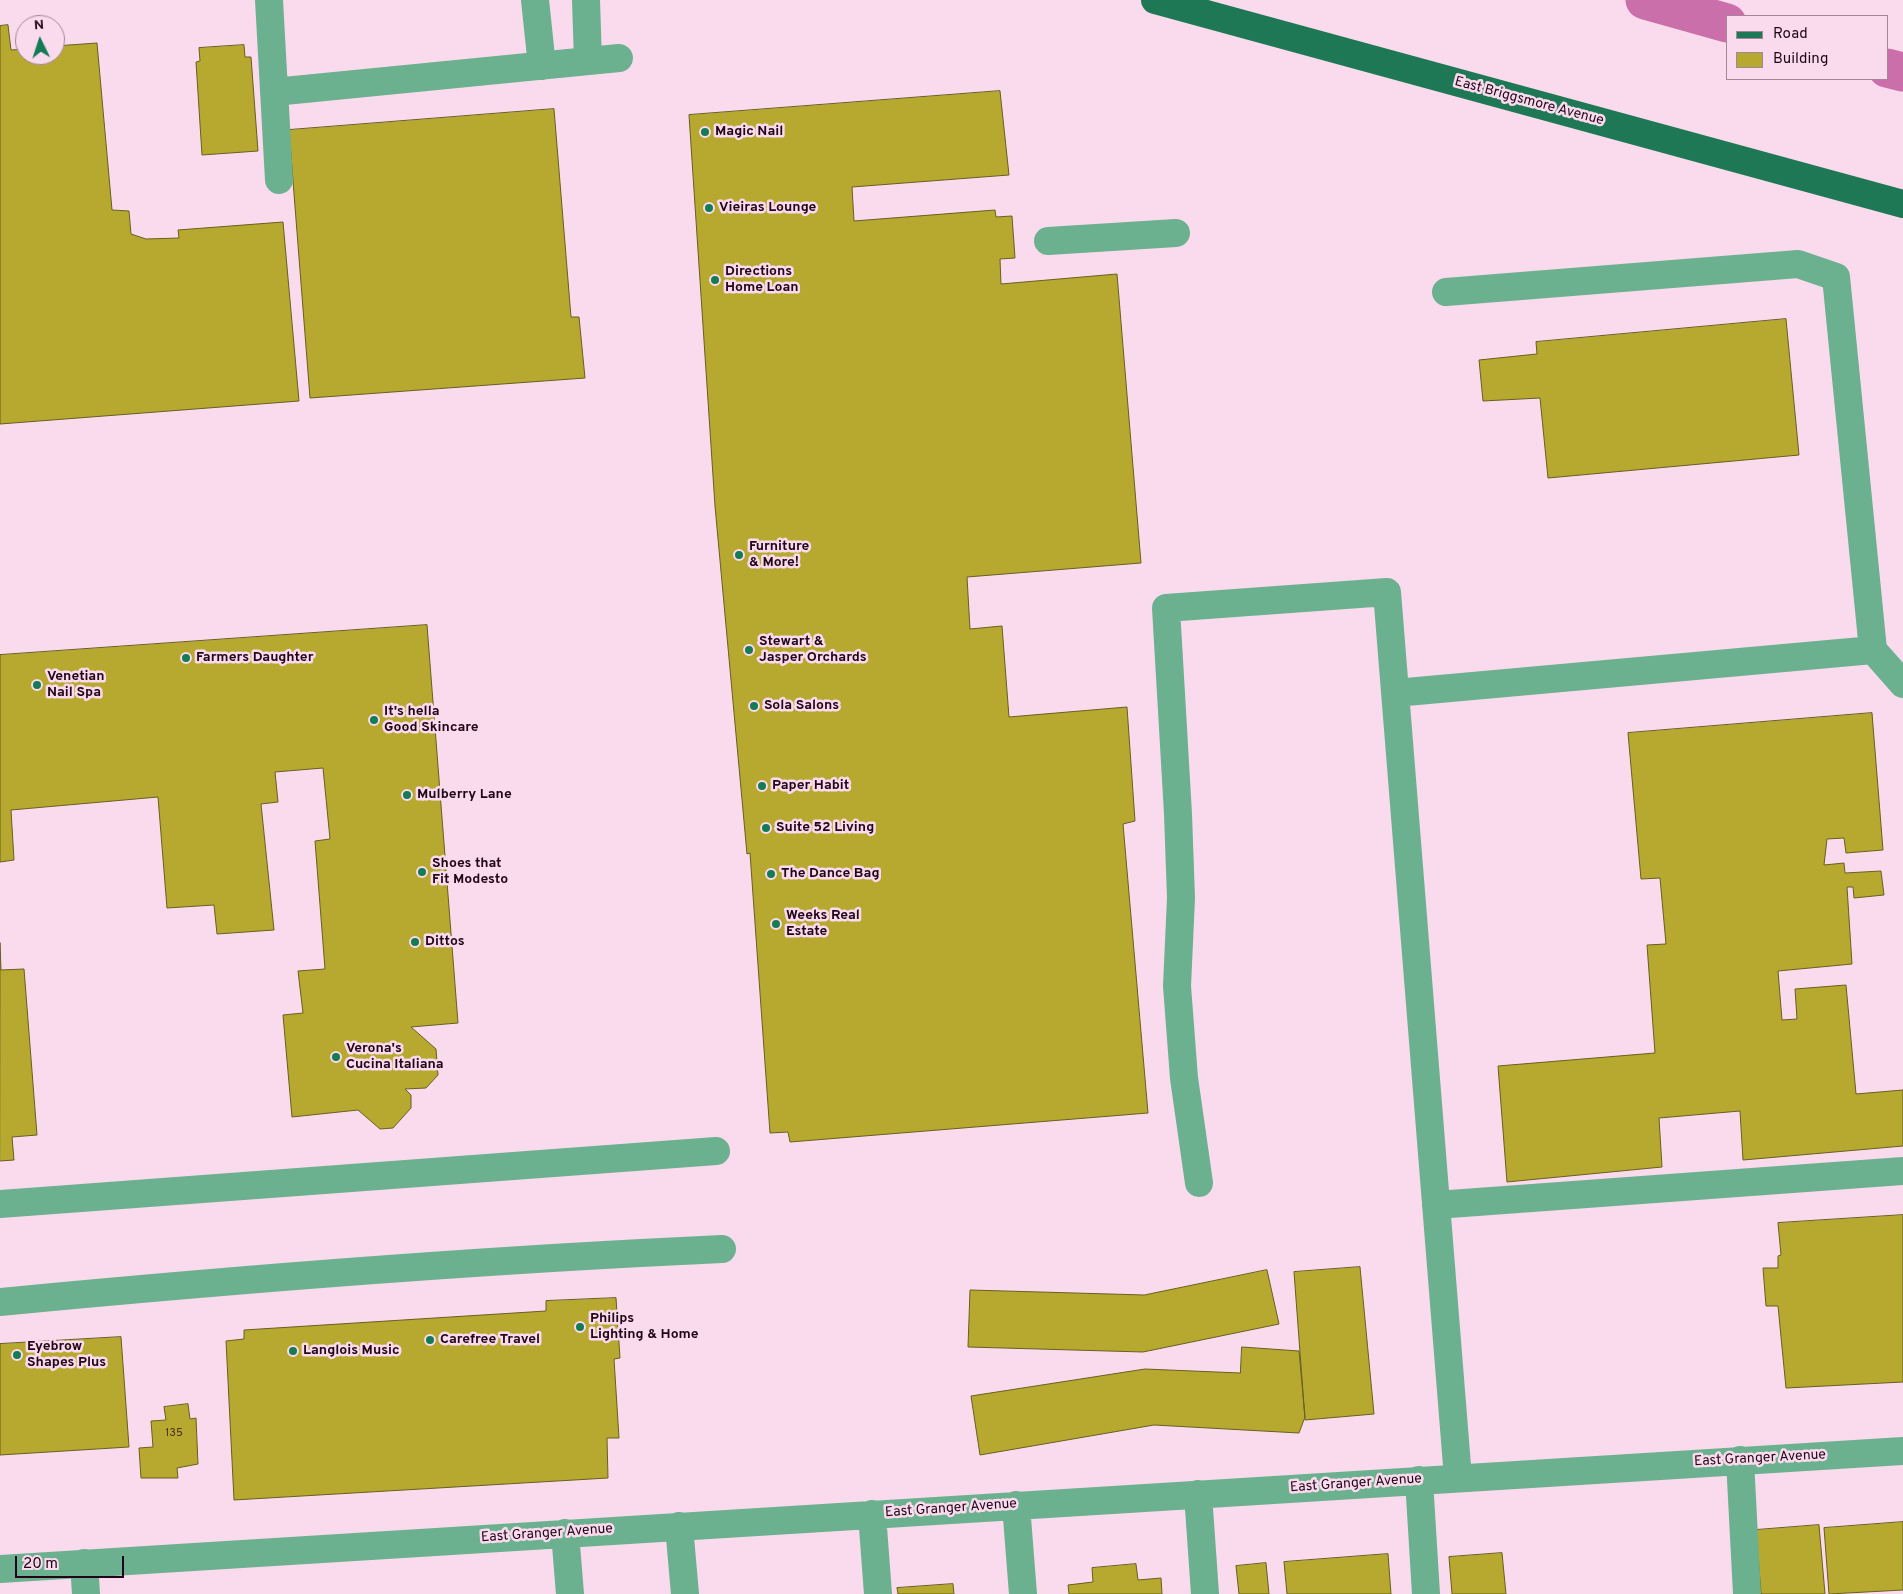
<!DOCTYPE html>
<html>
<head>
<meta charset="utf-8">
<style>
  body { margin:0 }
  #map { position:relative; width:1903px; height:1594px; overflow:hidden; background:#fadbed; font-family:Overpass,sans-serif }
  canvas { display:block }
  .legend { position:absolute; left:1726px; top:15px; width:162px; height:65px; box-sizing:border-box; background:#fadbed; border:1px solid #a38698; margin:0; padding:6px 9px; list-style:none; font-size:15px; color:#200618 }
  .legend li { display:flex; align-items:center; gap:10px; height:25px }
  .legend b { width:25px; border:1px solid #a38698 }
  .north { position:absolute; left:15px; top:15px; width:50px; height:50px; box-sizing:border-box; background:#fadbed; border:1px solid #a38698; border-radius:50%; rotate:356deg; font-size:14px; font-weight:700; line-height:20px; text-align:center; color:#200618 }
  .north::after { content:''; display:block; margin:auto; width:18px; height:22px; background:#137b55; clip-path:polygon(50% 0,100% 100%,50% 72%,0 100%) }
  .scale { position:absolute; left:15px; top:1556px; width:109px; height:22px; box-sizing:border-box; border:2px solid #200618; border-top:0; padding-left:6px; font-size:15px; line-height:18px; white-space:nowrap; color:#200618; -webkit-text-stroke:4px #fadbed; paint-order:stroke }
</style>
</head>
<body>
<div id="map">
<canvas width="1903" height="1594"></canvas>
<ul class="legend">
<li><b style="height:6px;background:#1f7855"></b>Road</li>
<li><b style="height:14px;background:#b7a830"></b>Building</li>
</ul>
<div class="north">N</div>
<div class="scale">20 m</div>
</div>
<script>
const context = document.querySelector('canvas').getContext('2d');
context.lineJoin = 'round';
function stroke(path, color, width, dash) {
  context.strokeStyle = color;
  context.lineWidth = width;
  context.lineCap = dash ? 'butt' : 'round';
  context.setLineDash(dash || []);
  context.stroke(path);
}
function paint(path, color) {
  context.fillStyle = color;
  context.fill(path, 'evenodd');
}
function label(font, color, halo, rows, align = 'center') {
  context.font = font + ' Overpass,sans-serif';
  context.lineWidth = 5;
  context.setLineDash([]);
  context.textBaseline = 'middle';
  context.strokeStyle = halo;
  context.fillStyle = color;
  for (const [text, x, y, turn = 0] of rows) {
    context.save();
    context.translate(x, y);
    context.rotate((+turn || 0) * Math.PI / 180);
    context.textAlign = isNaN(turn) ? turn : align;
    if (halo) context.strokeText(text, 0, 0);
    context.fillText(text, 0, 0);
    context.restore();
  }
}
const canal = new Path2D(`
  M 1645,0 L 1727,23
  M 1887,68 L 1903,72`);
const building = new Path2D(`
  M 8,25 L 11,50 L 25,49 L 25,55 L 55,55 L 55,46 L 97,43 L 112,210 L 129,211 L 131,234 L 146,239 L 179,238 L 178,230 L 283,222 L 299,401 L 0,424 L 0,26 Z
  M 244,45 L 245,57 L 251,57 L 258,151 L 202,155 L 196,62 L 200,61 L 199,48 Z
  M 1000,91 L 1009,175 L 852,187 L 854,221 L 995,210 L 996,217 L 1012,216 L 1015,258 L 1000,259 L 1001,284 L 1117,274 L 1141,563 L 967,577 L 970,629 L 1002,626 L 1009,717 L 1127,707 L 1135,821 L 1123,824 L 1148,1113 L 790,1142 L 788,1132 L 770,1133 L 750,853 L 747,854 L 715,506 L 689,115 Z
  M 554,109 L 571,317 L 579,317 L 585,378 L 310,398 L 289,130 Z
  M 1786,319 L 1799,455 L 1548,478 L 1540,398 L 1483,401 L 1479,360 L 1537,354 L 1536,342 Z
  M 427,625 L 458,1023 L 411,1027 L 436,1049 L 438,1075 L 426,1088 L 405,1089 L 411,1095 L 411,1108 L 393,1128 L 380,1129 L 358,1110 L 292,1117 L 283,1015 L 303,1013 L 298,971 L 325,969 L 315,841 L 330,839 L 323,768 L 275,772 L 278,802 L 261,804 L 274,930 L 217,934 L 214,905 L 167,908 L 158,797 L 11,810 L 14,860 L 0,862 L 0,655 Z
  M 1872,713 L 1883,850 L 1846,853 L 1844,838 L 1827,839 L 1824,865 L 1844,863 L 1845,873 L 1881,871 L 1884,895 L 1854,898 L 1853,887 L 1847,887 L 1852,964 L 1778,971 L 1782,1020 L 1797,1019 L 1795,989 L 1846,985 L 1856,1094 L 1903,1090 L 1903,1146 L 1743,1160 L 1740,1111 L 1659,1118 L 1662,1167 L 1507,1182 L 1498,1066 L 1655,1053 L 1647,945 L 1666,944 L 1660,878 L 1641,879 L 1628,733 Z
  M 0,943 L 1,970 L 24,969 L 37,1135 L 12,1137 L 14,1160 L 0,1161 Z
  M 1903,1215 L 1903,1382 L 1786,1388 L 1778,1306 L 1766,1306 L 1763,1268 L 1778,1268 L 1778,1256 L 1781,1255 L 1778,1223 Z
  M 1360,1267 L 1374,1414 L 1305,1420 L 1294,1272 Z
  M 1267,1270 L 1279,1324 L 1143,1352 L 968,1347 L 970,1290 L 1144,1295 Z
  M 616,1298 L 620,1358 L 614,1359 L 619,1438 L 607,1438 L 608,1478 L 234,1500 L 226,1341 L 244,1339 L 244,1330 L 546,1311 L 546,1301 Z
  M 121,1337 L 129,1447 L 0,1455 L 0,1344 Z
  M 1242,1347 L 1299,1351 L 1305,1417 L 1299,1433 L 1154,1425 L 980,1455 L 971,1396 L 1145,1369 L 1240,1373 Z
  M 188,1404 L 190,1419 L 196,1418 L 198,1464 L 177,1468 L 178,1478 L 141,1478 L 139,1448 L 153,1447 L 151,1421 L 166,1420 L 164,1407 Z
  M 1903,1522 L 1903,1590 L 1829,1594 L 1824,1528 Z
  M 1819,1525 L 1825,1594 L 1761,1594 L 1756,1530 Z
  M 1502,1553 L 1506,1594 L 1452,1594 L 1449,1557 Z
  M 1388,1554 L 1391,1594 L 1287,1594 L 1284,1562 Z
  M 1266,1563 L 1269,1594 L 1239,1594 L 1236,1566 Z
  M 1136,1564 L 1138,1580 L 1161,1578 L 1162,1594 L 1069,1594 L 1068,1585 L 1093,1582 L 1092,1568 Z
  M 953,1584 L 954,1594 L 898,1594 L 897,1588 Z`);
const minor = new Path2D(`
  M 269,0 L 279,180
  M 535,0 L 542,66
  M 586,0 L 588,61
  M 274,92 L 619,58
  M 1048,241 L 1176,233
  M 1446,292 L 1798,264 L 1836,277 L 1873,650 L 1903,684
  M 1395,693 L 1873,650
  M 1199,1183 L 1184,1078 L 1177,986 L 1181,898 L 1178,814 L 1166,608 L 1387,592 L 1458,1478
  M 0,1204 L 716,1151
  M 1436,1205 L 1903,1171
  M 0,1302 C 240,1279 481,1260 722,1249
  M 1740,1460 L 1747,1594
  M 1419,1480 L 1426,1594
  M 1198,1494 L 1205,1594
  M 1016,1505 L 1023,1594
  M 872,1514 L 878,1594
  M 679,1526 L 685,1594
  M 565,1533 L 570,1594
  M 84,1563 L 86,1594
  M 0,1569 L 1903,1451`);
const major = new Path2D(`
  M 1155,0 L 1903,204`);
const markers = [
  [705,132,5,"#137b55"],
  [709,208,5,"#137b55"],
  [715,280,5,"#137b55"],
  [739,555,5,"#137b55"],
  [749,650,5,"#137b55"],
  [186,658,5,"#137b55"],
  [37,685,5,"#137b55"],
  [754,706,5,"#137b55"],
  [374,720,5,"#137b55"],
  [762,786,5,"#137b55"],
  [407,795,5,"#137b55"],
  [766,828,5,"#137b55"],
  [422,872,5,"#137b55"],
  [771,874,5,"#137b55"],
  [776,924,5,"#137b55"],
  [415,942,5,"#137b55"],
  [336,1057,5,"#137b55"],
  [580,1327,5,"#137b55"],
  [430,1340,5,"#137b55"],
  [293,1351,5,"#137b55"],
  [17,1355,5,"#137b55"]
];
const numberNames = [
  ["135",174,1434]
];
const streetNames = [
  ["East Briggsmore Avenue",1529,102,15],
  ["East Granger Avenue",1760,1459,-3],
  ["East Granger Avenue",1356,1484,-4],
  ["East Granger Avenue",951,1509,-4],
  ["East Granger Avenue",547,1534,-4]
];
const poiNames = [
  ["Magic Nail",715,132],
  ["Vieiras Lounge",719,208],
  ["Directions",725,272],
  ["Home Loan",725,288],
  ["Furniture",749,547],
  ["& More!",749,563],
  ["Stewart &",759,642],
  ["Jasper Orchards",759,658],
  ["Farmers Daughter",196,658],
  ["Venetian",47,677],
  ["Nail Spa",47,693],
  ["Sola Salons",764,706],
  ["It's hella",384,712],
  ["Good Skincare",384,728],
  ["Paper Habit",772,786],
  ["Mulberry Lane",417,795],
  ["Suite 52 Living",776,828],
  ["Shoes that",432,864],
  ["Fit Modesto",432,880],
  ["The Dance Bag",781,874],
  ["Weeks Real",786,916],
  ["Estate",786,932],
  ["Dittos",425,942],
  ["Verona's",346,1049],
  ["Cucina Italiana",346,1065],
  ["Philips",590,1319],
  ["Lighting & Home",590,1335],
  ["Carefree Travel",440,1340],
  ["Eyebrow",27,1347],
  ["Shapes Plus",27,1363],
  ["Langlois Music",303,1351]
];
stroke(canal, '#ca6faa', 39);
paint(building, '#b7a830');
stroke(building, '#675f1f', 1);
stroke(minor, '#6bb18f', 28);
stroke(major, '#1f7855', 28);
for (const [x, y, r, color] of markers) {
  const dot = new Path2D();
  dot.arc(x, y, r, 0, 2 * Math.PI);
  context.fillStyle = color;
  context.fill(dot);
  stroke(dot, '#fadbed', 2);
}
label('11px', '#462e1e', null, numberNames);
label('14px', '#200618', '#fadbed', streetNames);
label('bold 14px', '#200618', '#fadbed', poiNames, 'left');
</script>
</body>
</html>
